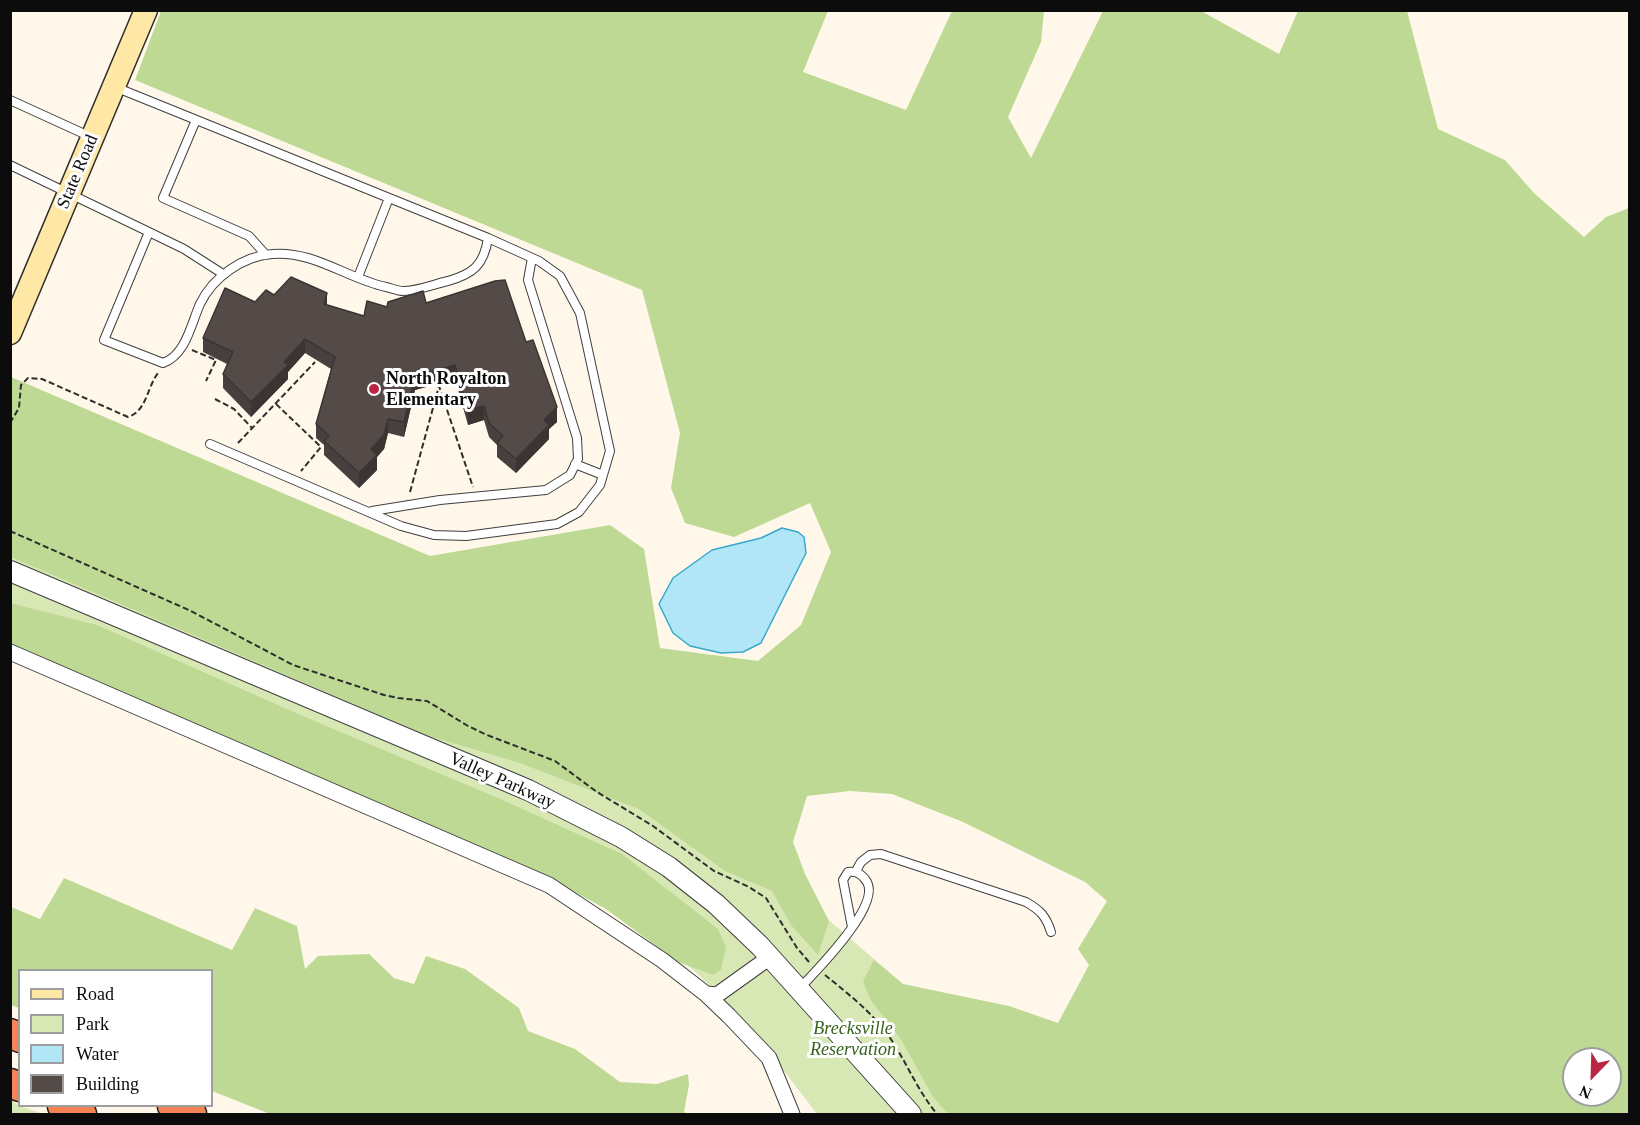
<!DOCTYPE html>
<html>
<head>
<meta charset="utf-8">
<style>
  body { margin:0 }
  #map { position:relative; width:1640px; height:1125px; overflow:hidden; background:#fff8ea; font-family:"Times New Roman",serif }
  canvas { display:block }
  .frame { position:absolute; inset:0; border:12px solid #0c0c0c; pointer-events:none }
  .legend { position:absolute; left:18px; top:969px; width:195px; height:138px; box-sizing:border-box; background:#fff; border:2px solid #9e9e9e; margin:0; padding:8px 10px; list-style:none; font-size:18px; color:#0c0c0c }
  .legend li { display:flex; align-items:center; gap:12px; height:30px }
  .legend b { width:30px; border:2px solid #9e9e9e }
  .north { position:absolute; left:1562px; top:1047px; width:60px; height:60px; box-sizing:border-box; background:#fff; border:2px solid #9e9e9e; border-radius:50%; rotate:203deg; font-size:16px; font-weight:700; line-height:24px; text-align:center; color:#0c0c0c }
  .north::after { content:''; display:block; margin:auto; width:21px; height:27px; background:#ba2543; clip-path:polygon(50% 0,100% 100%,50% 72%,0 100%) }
</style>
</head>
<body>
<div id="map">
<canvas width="1640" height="1125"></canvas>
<div class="frame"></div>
<ul class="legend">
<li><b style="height:8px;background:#ffe7a6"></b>Road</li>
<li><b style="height:16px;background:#d8e8b5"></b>Park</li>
<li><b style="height:16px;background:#b0e6f6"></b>Water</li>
<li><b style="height:16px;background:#544b48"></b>Building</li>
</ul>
<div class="north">N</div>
</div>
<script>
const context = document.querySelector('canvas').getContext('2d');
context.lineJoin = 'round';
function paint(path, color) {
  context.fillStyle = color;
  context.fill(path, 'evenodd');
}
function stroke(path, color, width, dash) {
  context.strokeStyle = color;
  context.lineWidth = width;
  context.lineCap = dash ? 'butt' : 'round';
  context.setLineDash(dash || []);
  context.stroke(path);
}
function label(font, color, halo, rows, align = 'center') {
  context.font = font + ' "Times New Roman",serif';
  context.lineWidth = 6;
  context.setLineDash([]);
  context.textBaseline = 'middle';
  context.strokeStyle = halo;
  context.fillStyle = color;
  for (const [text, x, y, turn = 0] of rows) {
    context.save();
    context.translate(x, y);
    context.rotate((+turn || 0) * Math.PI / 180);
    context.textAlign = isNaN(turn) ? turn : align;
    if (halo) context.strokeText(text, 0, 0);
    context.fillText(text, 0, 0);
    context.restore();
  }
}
const green = new Path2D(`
  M 10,505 L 759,860 L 1054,1114 L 817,1114 C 786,1074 757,1033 721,997 C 688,962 650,934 611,907 L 11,642 Z
  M 10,1100 L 20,1106 L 43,1114 L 11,1114 Z`);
const forest = new Path2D(`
  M 161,11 L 828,11 L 803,72 L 906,110 L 952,11 L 1044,11 L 1041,42 L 1008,117 L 1031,158 L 1103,11 L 1201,11 L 1279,54 L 1298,11 L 1407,11 L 1438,129 L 1505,160 L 1534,193 L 1584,237 L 1606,217 L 1629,208 L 1629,1114 L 948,1114 L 933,1097 L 902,1041 L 870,999 L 863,981 L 874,960 L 903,984 L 1009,1006 L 1058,1023 L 1089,965 L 1078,949 L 1107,901 L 1085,882 L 963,822 L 892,794 L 850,791 L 807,796 L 793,842 L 805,874 L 829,921 L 818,955 L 791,925 L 772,891 L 725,871 L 639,809 L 520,763 L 429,736 L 11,557 L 11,377 L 430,556 L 610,525 L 644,549 L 660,648 L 758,661 L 801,625 L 831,552 L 810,503 L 734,537 L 685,523 L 671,488 L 680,433 L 642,290 L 135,80 ZM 1574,1059 L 1610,1059 L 1610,1095 L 1574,1095 Z
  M 10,603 L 97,625 L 305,717 L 498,798 L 622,854 L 718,929 L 726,947 L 721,970 L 713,975 L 678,962 L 606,909 L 547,877 L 11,646 Z
  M 64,878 L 232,950 L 255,908 L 297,926 L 305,969 L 318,956 L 369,954 L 394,978 L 414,984 L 426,956 L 465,969 L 519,1008 L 528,1031 L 575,1049 L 620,1082 L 657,1084 L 688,1074 L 689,1085 L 684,1112 L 687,1114 L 270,1114 L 212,1091 L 212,970 L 20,970 L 19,1008 L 11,1005 L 11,907 L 40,919 Z`);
const water = new Path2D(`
  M 782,528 L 798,532 L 804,537 L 806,553 L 761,643 L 743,652 L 721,653 L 690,646 L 673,633 L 659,604 L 673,578 L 712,550 L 761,538 Z`);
const path = new Path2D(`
  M 192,350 L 216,360 L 206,381
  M 215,399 L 234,409 L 252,428
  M 276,404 L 321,447 L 301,471
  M 10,423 L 19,408 L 21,385 L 28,378 L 42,379 L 128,417 C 147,411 147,387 158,373
  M 238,443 L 315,362
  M 410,492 L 439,386 L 473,487
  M 10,531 L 191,611 L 293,665 L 384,695 L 398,698 L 427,701 L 468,726 L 487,735 L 555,761 L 597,792 L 653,826 L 714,871 L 749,887 L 766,898 L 797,948 L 809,962
  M 825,975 C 846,992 869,1010 886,1032 C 905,1058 916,1089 937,1114`);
const service = new Path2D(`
  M 10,100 L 91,137
  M 196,120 L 163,198 L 249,236 L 266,255
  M 10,165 L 149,232 L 104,340 L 163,363 C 186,355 191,324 200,304 C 213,277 243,256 272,254 C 313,250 348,279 386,287 C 391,288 398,291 403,291 C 418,291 434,284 448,281 C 473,274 484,265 488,238 L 115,87
  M 149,232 L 184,249 L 223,274
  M 358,277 L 389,198
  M 210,444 L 401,526 L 434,535 L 466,536 L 557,524 L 579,512 L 600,485 L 610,451 L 580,313 L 560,276 L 539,261 L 488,238
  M 575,464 L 603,475
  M 372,511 L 440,500 L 546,490 L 570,475 L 578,459 L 577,438 L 528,280 L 532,258
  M 856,871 L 861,862 L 870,855 L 881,854 L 1026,902 C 1040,910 1046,916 1051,932
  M 800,988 C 816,971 881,906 867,882 C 862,874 857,871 848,872 L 843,880 L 852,927`);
const minor = new Path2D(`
  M 10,652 L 549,885 L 662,960 L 706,994 L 729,1016 L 769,1058 L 792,1114
  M 706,994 L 717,995 L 770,957`);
const tertiary = new Path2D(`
  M 10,571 L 528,790 L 621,837 L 669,867 L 716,904 L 760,946 L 911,1114`);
const secondary = new Path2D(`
  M 10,333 L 146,10`);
const motorway = new Path2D(`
  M 10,1033 L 20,1038
  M 10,1083 L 20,1087
  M 62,1106 L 82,1114
  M 172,1106 L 192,1114`);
const wall = new Path2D(`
  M 255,302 L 327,305 L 364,316 L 387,307 L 426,303 L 526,342 L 557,422 L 549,429 L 549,439 L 516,473 L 497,457 L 497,445 L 489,437 L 484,420 L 468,425 L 455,379 L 415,390 L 404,437 L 388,433 L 384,449 L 377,457 L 377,470 L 359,488 L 324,455 L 324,445 L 316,438 L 316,424 L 331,369 L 305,353 L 288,372 L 288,379 L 251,417 L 223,388 L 223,374 L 227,364 L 203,352 L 203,338 Z`);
const shadedWall = new Path2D(`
  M 327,293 L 327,307 L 324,304 Z
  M 305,339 L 305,353 L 288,372 L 288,379 L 251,417 L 251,402 L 284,362 Z
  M 455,365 L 455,379 L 415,390 L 404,437 L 404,422 L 415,376 Z
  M 484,406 L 484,420 L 468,425 L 468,410 Z
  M 557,407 L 557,422 L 549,429 L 549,439 L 516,473 L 516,459 L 544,420 Z
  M 388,419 L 388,433 L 384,449 L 377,457 L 377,470 L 359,488 L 359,473 L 371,449 Z`);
const building = new Path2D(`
  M 291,277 L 327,293 L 324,304 L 364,316 L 367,301 L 387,307 L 388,302 L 423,291 L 426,303 L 495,281 L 505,280 L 526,342 L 533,340 L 557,407 L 544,420 L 549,425 L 516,459 L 497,443 L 503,436 L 489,423 L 484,406 L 468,410 L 455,365 L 415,376 L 404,422 L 388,419 L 384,435 L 371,449 L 377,455 L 359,473 L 324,441 L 329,436 L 316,424 L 335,357 L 305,339 L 284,362 L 288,365 L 251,402 L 223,374 L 233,352 L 203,338 L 225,288 L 255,302 L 266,290 L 274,295 Z`);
const markers = [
  [374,389,6,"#ba2543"]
];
const streetNames = [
  ["State Road",78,172,-67],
  ["Valley Parkway",502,781,24]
];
const poiNames = [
  ["North Royalton",386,379],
  ["Elementary",386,400]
];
const parkNames = [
  ["Brecksville",853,1029],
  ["Reservation",853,1050]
];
paint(green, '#d8e8b5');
paint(forest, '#bed994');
paint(water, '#b0e6f6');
stroke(water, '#37a8cc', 1.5);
stroke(service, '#3f3f3f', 10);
stroke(minor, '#3f3f3f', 17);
stroke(tertiary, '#3f3f3f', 22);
stroke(secondary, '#2e2e2e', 25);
stroke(motorway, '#1d1d1d', 31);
stroke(path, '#2e2e2e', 2, [6, 3]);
stroke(service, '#fff', 8);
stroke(minor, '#fff', 15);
stroke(tertiary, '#fff', 20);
stroke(secondary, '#ffe7a6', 22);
stroke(motorway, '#f48453', 28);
paint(wall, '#48403e');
paint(shadedWall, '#3b3432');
paint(building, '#544b48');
stroke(building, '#3b3432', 1.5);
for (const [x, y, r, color] of markers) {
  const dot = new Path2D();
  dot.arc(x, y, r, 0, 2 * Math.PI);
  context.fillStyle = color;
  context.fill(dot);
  stroke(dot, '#fff', 2);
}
label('18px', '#0c0c0c', '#fff', streetNames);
label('bold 18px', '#0c0c0c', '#fff', poiNames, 'left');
label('italic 18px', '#36621d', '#fff', parkNames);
</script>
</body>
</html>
